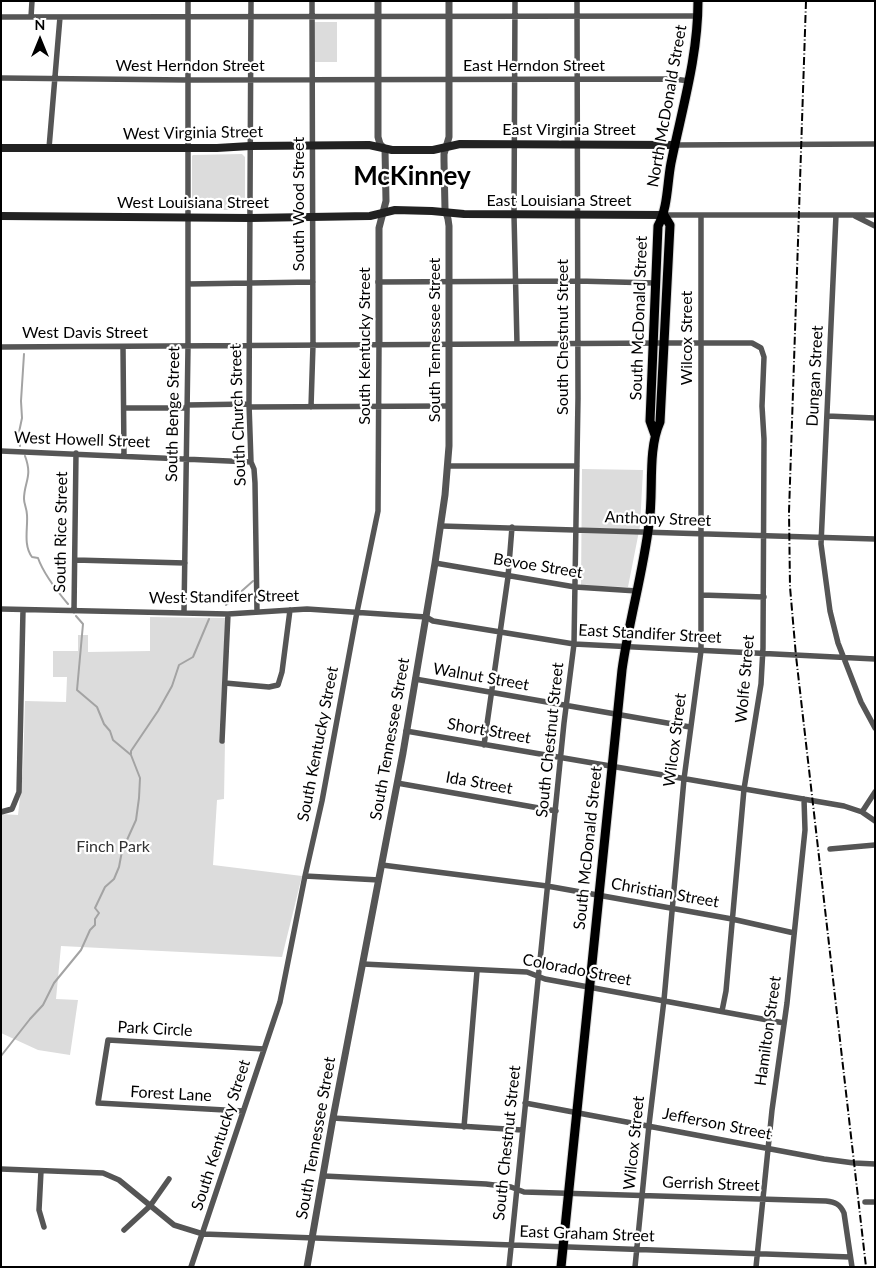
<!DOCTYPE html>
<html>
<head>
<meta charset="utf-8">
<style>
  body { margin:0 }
  #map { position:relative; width:876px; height:1268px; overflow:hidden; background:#fff; font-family:Lato,sans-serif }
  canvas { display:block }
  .frame { position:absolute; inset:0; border:2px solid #000; pointer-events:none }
  .north { position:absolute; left:15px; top:15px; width:50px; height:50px; -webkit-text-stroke:4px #fff; paint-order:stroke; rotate:0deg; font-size:14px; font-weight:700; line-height:20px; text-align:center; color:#000 }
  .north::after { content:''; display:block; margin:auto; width:18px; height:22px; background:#000; clip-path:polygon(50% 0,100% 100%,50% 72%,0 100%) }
</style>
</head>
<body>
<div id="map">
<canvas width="876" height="1268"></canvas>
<div class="frame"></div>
<div class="north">N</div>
</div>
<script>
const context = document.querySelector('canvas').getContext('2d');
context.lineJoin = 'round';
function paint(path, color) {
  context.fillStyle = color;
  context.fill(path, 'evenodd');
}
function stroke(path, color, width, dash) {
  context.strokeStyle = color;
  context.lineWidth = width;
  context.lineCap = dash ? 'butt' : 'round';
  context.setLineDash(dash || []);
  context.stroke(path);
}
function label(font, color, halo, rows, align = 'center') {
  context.font = font + ' Lato,sans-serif';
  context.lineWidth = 4.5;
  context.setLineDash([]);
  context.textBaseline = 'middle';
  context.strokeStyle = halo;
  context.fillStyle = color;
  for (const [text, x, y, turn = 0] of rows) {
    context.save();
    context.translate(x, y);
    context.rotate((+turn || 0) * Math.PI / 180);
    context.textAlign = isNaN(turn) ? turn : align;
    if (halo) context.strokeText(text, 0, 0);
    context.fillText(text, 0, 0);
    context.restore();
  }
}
const green = new Path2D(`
  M 314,22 L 337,22 L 337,62 L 314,62 Z
  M 242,154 L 245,157 L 245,207 L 243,210 L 196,210 L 192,206 L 192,156 L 193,155 Z
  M 582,469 L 643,470 L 640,526 L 628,587 L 581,586 Z
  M 150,617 L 226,618 L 219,741 L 225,741 L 224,799 L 217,800 L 213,865 L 302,876 L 282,957 L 61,946 L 56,999 L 78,1000 L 70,1055 L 38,1050 L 1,1033 L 1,814 L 18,815 L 23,770 L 25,701 L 66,702 L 67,677 L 53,677 L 53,651 L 78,651 L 78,635 L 88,635 L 88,652 L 150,651 Z`);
const stream = new Path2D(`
  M 20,446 L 18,437 L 22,418 L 21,401 L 24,354
  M 25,456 C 33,477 24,482 24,499 C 24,504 27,509 27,515 C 28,528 23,545 32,557 L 38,558 C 44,575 57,591 68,604
  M 226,605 L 253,581
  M 131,754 L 131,751 L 158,711 L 172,686 L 179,665 L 193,657 L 209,619
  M 1,1056 L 30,1019 L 43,1005 L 54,983 L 81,950 L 90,930 L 95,925 L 95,919 L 99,913 L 95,908 L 105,887 L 114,879 L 119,867 L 122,851 L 136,820 L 139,798 L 140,778 L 131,755 L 113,740 L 110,731 L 104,724 L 97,707 L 77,690 L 83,624 L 76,616`);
const minor = new Path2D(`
  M 251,1 L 249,404 L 251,462 L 254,469 L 255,483 L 257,612
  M 515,1 L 514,215 L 517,344
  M 1,17 L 698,16
  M 31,17 L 32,1
  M 1,78 L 188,80 L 674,79 L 689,81
  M 675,145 L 875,144
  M 49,148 L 60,17
  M 664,215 L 875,215
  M 836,215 L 821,544 L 830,611 L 838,643 L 861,702 L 875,728
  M 855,216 L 875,226
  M 378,282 L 577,281 L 655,283
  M 188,284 L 313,282
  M 1,347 L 664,343 L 752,343 L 761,348 L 764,357 L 762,406 L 764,439 L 763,648 L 761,684 L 744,789 L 726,991 L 722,1011
  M 123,347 L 124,456
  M 187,405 L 249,404
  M 250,407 L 449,406
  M 311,407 L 313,345 L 312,1
  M 125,408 L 187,408
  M 827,416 L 875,418
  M 1,451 L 251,462
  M 448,466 L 577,466
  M 441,526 L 875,539
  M 75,560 L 185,563
  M 435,563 L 575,587 L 637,591
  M 701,595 L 764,597
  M 1,609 L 228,614 L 307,609 L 426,617 L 433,621 L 574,644 L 875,659
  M 74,611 L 76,453
  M 184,612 L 188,347 L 188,1
  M 415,679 L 690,727
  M 225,683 L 269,687 L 278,685 L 282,672 L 290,610
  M 406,731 L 844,806 L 862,812 L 875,821
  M 222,741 L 228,614
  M 484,745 L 508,577 L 512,527
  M 397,783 L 556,811
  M 1,812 L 12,809 L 19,792 L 23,610
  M 862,812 L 875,792
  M 830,849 L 875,845
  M 382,865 L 547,886 L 732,919 L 794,933
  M 305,876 L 379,880
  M 363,964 L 527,972 L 545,979 L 784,1023
  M 525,1103 L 824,1159 L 854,1163 L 875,1164
  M 243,1111 L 98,1103 L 108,1040 L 264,1049
  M 333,1118 L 522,1130
  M 464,1127 L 477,971
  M 1,1169 L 103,1173 L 119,1180 L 174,1225 L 203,1234 L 850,1257
  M 41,1171 L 39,1210 L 44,1227
  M 324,1176 L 486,1184 L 511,1187 L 524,1192 L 826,1201 C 835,1202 840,1204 844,1213 L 852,1267
  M 865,1202 L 875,1202
  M 124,1230 L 150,1206 L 169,1179
  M 191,1267 L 280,1002 L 305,876 L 322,801 L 357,612 L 378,511 L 379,344
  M 509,1267 L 564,723 L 574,644 L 578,398 L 577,1
  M 635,1267 L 649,1125 L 664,1000 L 684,779 L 701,651 L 701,215
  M 756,1267 L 772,1110 L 787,1003 L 800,878 L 805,830 L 804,799`);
const tertiary = new Path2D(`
  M 378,1 L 378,137 L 380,144 L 385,149 L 386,201 L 379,228 L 379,344
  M 307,1267 L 333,1118 L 403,753 L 435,563 L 445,495 L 449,446 L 449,226 L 448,219 L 445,209 L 444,161 L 444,154 L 449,137 L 449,1`);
const secondary = new Path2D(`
  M 1,148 L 217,148 L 250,146 L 369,145 L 392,150 L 433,150 L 460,144 L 675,145
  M 1,216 L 250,218 L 370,216 L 395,210 L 432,211 L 464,214 L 664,215`);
const primary = new Path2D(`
  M 655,435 L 650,421 L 658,226 C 668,208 667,184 671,163 C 682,109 698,57 698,1
  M 561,1267 L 622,670 C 629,620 643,573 649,524 C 654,492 647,451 660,422 L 670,225 L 664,215`);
const rail = new Path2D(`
  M 806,1 L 789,512 L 790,587 L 796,656 L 866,1267`);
const streetNames = [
  ["West Herndon Street",190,66],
  ["East Herndon Street",534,66],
  ["North McDonald Street",667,106,-80],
  ["East Virginia Street",569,130],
  ["West Virginia Street",193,133,-1],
  ["East Louisiana Street",559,201],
  ["West Louisiana Street",193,203],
  ["South Wood Street",299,204,-90],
  ["South McDonald Street",639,318,-88],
  ["West Davis Street",85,333],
  ["South Chestnut Street",563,337,-90],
  ["Wilcox Street",687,338,-90],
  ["South Tennessee Street",435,340,-90],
  ["South Kentucky Street",365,346,-90],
  ["Dungan Street",815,376,-87],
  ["South Benge Street",173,414,-89],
  ["South Church Street",238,415,-92],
  ["West Howell Street",82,440,2],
  ["Anthony Street",658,519,2],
  ["South Rice Street",61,532,-89],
  ["Bevoe Street",538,566,9],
  ["West Standifer Street",224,597,-1],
  ["East Standifer Street",650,634,3],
  ["Walnut Street",481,677,10],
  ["Wolfe Street",745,679,-85],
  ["Short Street",489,731,10],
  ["South Tennessee Street",390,739,-80],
  ["South Chestnut Street",550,740,-84],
  ["Wilcox Street",675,740,-83],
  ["South Kentucky Street",318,744,-79],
  ["Ida Street",479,783,10],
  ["South McDonald Street",588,848,-84],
  ["Christian Street",665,893,10],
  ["Colorado Street",577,970,11],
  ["Park Circle",155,1029,3],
  ["Hamilton Street",768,1031,-82],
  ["Forest Lane",171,1094,3],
  ["Jefferson Street",717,1124,11],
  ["South Kentucky Street",221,1135,-72],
  ["South Tennessee Street",316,1138,-80],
  ["South Chestnut Street",507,1143,-84],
  ["Wilcox Street",634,1143,-84],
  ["Gerrish Street",711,1184,2],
  ["East Graham Street",587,1234,2]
];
const parkNames = [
  ["Finch Park",113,847]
];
const townNames = [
  ["McKinney",412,177]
];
paint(green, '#dcdcdc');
stroke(stream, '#a3a3a3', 2);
stroke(primary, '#dbdbdb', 11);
stroke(minor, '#555', 5.5);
stroke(tertiary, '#555', 7);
stroke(secondary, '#222', 8);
stroke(primary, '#000', 9);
stroke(rail, '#000', 2, [8, 2.5, 1, 2.5]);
label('16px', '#000', '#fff', streetNames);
label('16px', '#333', '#fff', parkNames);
label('bold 26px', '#000', '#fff', townNames);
</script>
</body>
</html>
